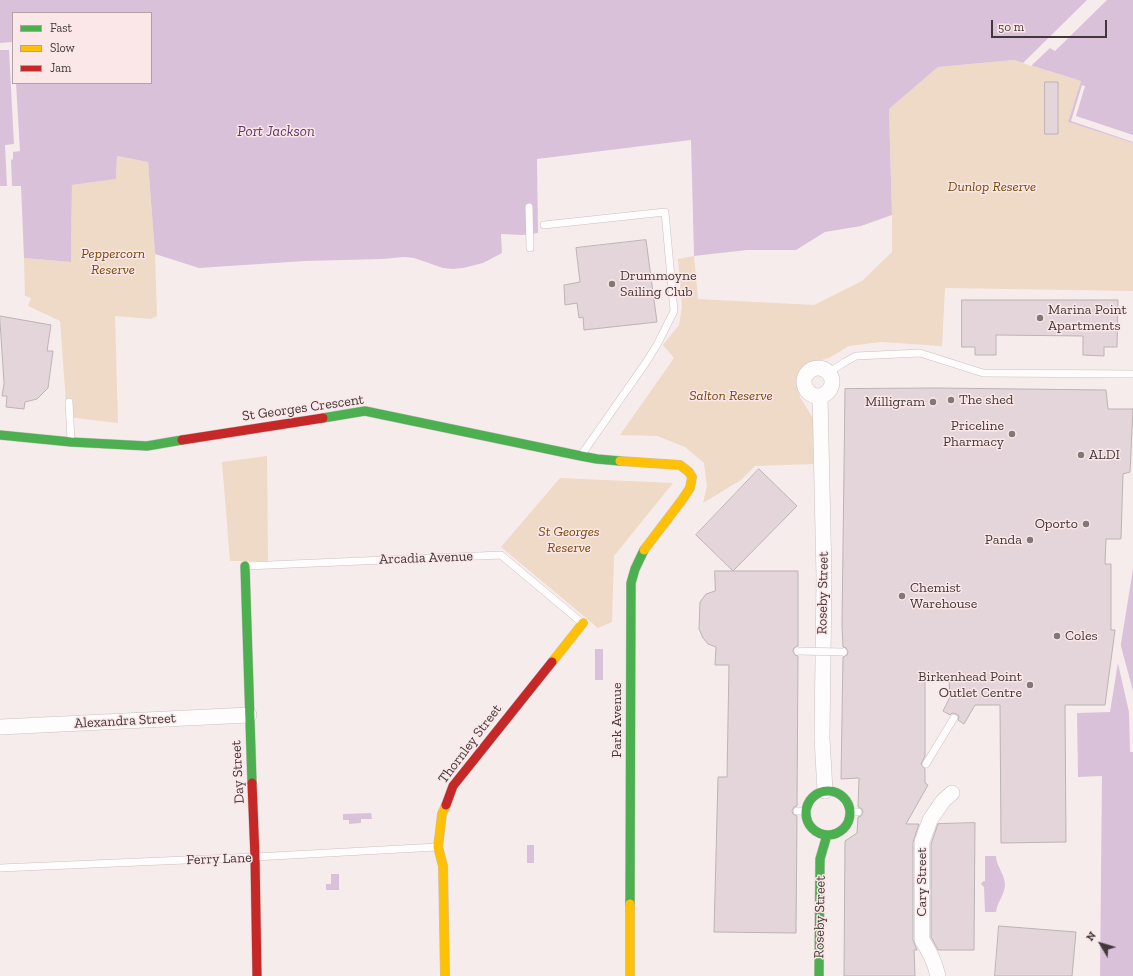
<!DOCTYPE html>
<html>
<head>
<meta charset="utf-8">
<style>
  body { margin:0 }
  #map { position:relative; width:1133px; height:976px; overflow:hidden; background:#f7ecec; font-family:"Zilla Slab",serif }
  canvas { display:block }
  .legend { position:absolute; left:12px; top:12px; width:140px; height:72px; box-sizing:border-box; background:#fce7e8; border:1px solid #b1a1a2; margin:0; padding:5px 7px; list-style:none; font-size:12px; color:#413939 }
  .legend li { display:flex; align-items:center; gap:8px; height:20px }
  .legend b { width:20px; border:1px solid #b1a1a2 }
  .north { position:absolute; left:1081px; top:924px; width:40px; height:40px; -webkit-text-stroke:3px #fce7e8; paint-order:stroke; rotate:308deg; font-size:11px; font-weight:700; line-height:16px; text-align:center; color:#413939 }
  .north::after { content:''; display:block; margin:auto; width:14px; height:18px; background:#413939; clip-path:polygon(50% 0,100% 100%,50% 72%,0 100%) }
  .scale { position:absolute; left:991px; top:20px; width:116px; height:18px; box-sizing:border-box; border:2px solid #413939; border-top:0; padding-left:5px; font-size:12px; line-height:14px; white-space:nowrap; color:#413939; -webkit-text-stroke:3px #fce7e8; paint-order:stroke }
</style>
</head>
<body>
<div id="map">
<canvas width="1133" height="976"></canvas>
<ul class="legend">
<li><b style="height:5px;background:#4caf50"></b>Fast</li>
<li><b style="height:5px;background:#ffc107"></b>Slow</li>
<li><b style="height:5px;background:#c62828"></b>Jam</li>
</ul>
<div class="north">N</div>
<div class="scale">50 m</div>
</div>
<script>
const context = document.querySelector('canvas').getContext('2d');
context.lineJoin = 'round';
function paint(path, color) {
  context.fillStyle = color;
  context.fill(path, 'evenodd');
}
function stroke(path, color, width, dash) {
  context.strokeStyle = color;
  context.lineWidth = width;
  context.lineCap = dash ? 'butt' : 'round';
  context.setLineDash(dash || []);
  context.stroke(path);
}
function label(font, color, halo, rows, align = 'center') {
  context.font = font + ' "Zilla Slab",serif';
  context.lineWidth = 3;
  context.setLineDash([]);
  context.textBaseline = 'middle';
  context.strokeStyle = halo;
  context.fillStyle = color;
  for (const [text, x, y, turn = 0] of rows) {
    context.save();
    context.translate(x, y);
    context.rotate((+turn || 0) * Math.PI / 180);
    context.textAlign = isNaN(turn) ? turn : align;
    if (halo) context.strokeText(text, 0, 0);
    context.fillText(text, 0, 0);
    context.restore();
  }
}
const green = new Path2D(`
  M 1014,60 L 1081,81 L 1068,122 L 1133,143 L 1133,291 L 945,288 L 942,346 L 881,342 L 849,346 L 829,358 L 814,362 L 802,368 L 797,380 L 800,397 L 814,420 L 814,464 L 755,466 L 741,480 L 703,503 L 707,486 L 704,463 L 685,447 L 657,436 L 620,435 L 674,358 L 663,345 L 679,325 L 682,307 L 678,259 L 694,256 L 698,299 L 814,305 L 862,281 L 892,252 L 892,215 L 889,109 L 938,67 Z
  M 117,156 L 148,162 L 155,254 L 157,316 L 151,319 L 115,316 L 118,423 L 67,417 L 60,321 L 28,306 L 31,298 L 25,296 L 24,258 L 71,262 L 72,185 L 116,179 Z
  M 267,456 L 268,561 L 230,561 L 222,462 Z
  M 560,478 L 673,483 L 614,556 L 612,622 L 598,628 L 501,547 Z`);
const water = new Path2D(`
  M 0,0 L 1133,0 L 1133,143 L 1068,122 L 1081,81 L 1014,60 L 938,67 L 889,109 L 892,215 L 861,226 L 825,232 L 796,250 L 747,250 L 694,256 L 691,140 L 537,159 L 538,233 L 522,235 L 501,234 L 502,253 L 483,263 L 463,268 L 453,269 L 443,268 L 414,258 L 404,257 L 382,259 L 305,261 L 199,268 L 155,254 L 148,162 L 117,156 L 116,179 L 72,185 L 71,262 L 24,258 L 21,186 L 0,186 ZM 13,13 L 151,13 L 151,83 L 13,83 Z
  M 1133,569 L 1133,976 L 1100,976 L 1102,776 L 1078,777 L 1077,713 L 1110,712 Z
  M 595,649 L 603,649 L 603,680 L 595,680 Z
  M 371,813 L 372,819 L 361,819 L 361,823 L 349,824 L 349,820 L 343,820 L 343,814 Z
  M 527,845 L 534,845 L 534,863 L 527,863 Z
  M 985,856 L 996,856 C 996,865 1004,873 1005,884 C 1005,895 997,902 996,912 L 985,912 L 984,887 L 981,884 L 982,882 L 985,881 Z
  M 331,874 L 339,874 L 339,890 L 326,890 L 326,884 L 331,884 Z`);
const pier = new Path2D(`
  M 1087,0 L 1107,0 L 1055,51 L 1050,48 L 1031,66 L 1023,63 Z
  M 13,42 L 13,83 L 16,83 L 20,151 L 13,152 L 13,159 L 11,160 L 12,186 L 7,186 L 5,145 L 14,144 L 9,50 L 0,50 L 0,43 Z
  M 1082,85 L 1085,86 L 1076,116 L 1133,135 L 1133,142 L 1071,121 Z
  M 1119,639 L 1133,691 L 1133,752 L 1130,752 L 1129,712 L 1116,655 Z`);
const building = new Path2D(`
  M 1045,82 L 1058,82 L 1058,134 L 1045,134 Z
  M 646,240 L 657,322 L 584,330 L 583,317 L 579,318 L 577,303 L 565,305 L 564,285 L 580,282 L 576,248 Z
  M 962,300 L 1118,300 L 1117,347 L 1104,347 L 1104,356 L 1083,355 L 1083,336 L 996,335 L 996,355 L 975,355 L 975,347 L 962,347 Z
  M 0,316 L 51,325 L 47,351 L 53,351 L 48,388 L 37,399 L 25,402 L 24,409 L 6,407 L 7,396 L 2,396 L 4,384 Z
  M 936,388 L 1106,390 L 1108,409 L 1133,409 L 1130,472 L 1123,474 L 1121,539 L 1106,539 L 1105,564 L 1111,564 L 1111,630 L 1115,630 L 1105,705 L 1065,705 L 1066,842 L 1001,843 L 1000,705 L 975,705 L 964,724 L 958,720 L 959,716 L 956,714 L 952,713 L 950,715 L 943,711 L 950,697 L 949,680 L 925,679 L 925,756 L 921,764 L 925,769 L 925,783 L 928,785 L 906,824 L 919,824 L 913,842 L 913,940 L 917,950 L 914,950 L 915,976 L 844,976 L 845,841 L 857,833 L 858,817 L 861,816 L 863,812 L 862,809 L 858,807 L 859,778 L 841,779 L 843,657 L 847,655 L 848,652 L 846,648 L 843,647 L 842,626 L 845,389 Z
  M 759,469 L 797,506 L 733,571 L 696,535 Z
  M 715,571 L 798,571 L 798,646 L 794,648 L 793,651 L 795,655 L 798,656 L 797,806 L 794,807 L 792,811 L 793,814 L 797,816 L 796,933 L 714,932 L 718,777 L 727,777 L 729,665 L 715,665 L 716,647 L 708,644 L 703,638 L 699,629 L 700,602 L 706,594 L 715,591 Z
  M 975,823 L 974,950 L 938,950 L 931,937 L 931,844 L 938,824 Z
  M 999,926 L 1076,932 L 1072,976 L 995,976 Z`);
const lane = new Path2D(`
  M 529,207 L 530,248
  M 544,225 L 665,212 L 674,311 L 658,343 L 647,361 L 582,454
  M 828,373 L 845,362 L 856,356 L 920,353 L 983,373 L 1133,374
  M 69,402 L 71,440
  M 246,566 L 501,555 L 581,622
  M 926,764 L 954,718
  M 797,811 L 807,811
  M 850,812 L 858,812
  M 0,868 L 255,857 L 437,847`);
const street = new Path2D(`
  M804 382a14 14 0 1 1 28 0a14 14 0 1 1-28 0Z
  M 820,396 L 824,577 L 822,738 L 825,791
  M 0,727 L 249,715
  M 938,976 C 935,963 930,952 922,940 L 922,842 L 930,820 L 943,801 L 952,793`);
const fast = new Path2D(`
  M 323,418 L 365,411 L 581,456 L 597,459 L 620,461
  M 0,435 L 71,442 L 147,446 L 182,440
  M 245,566 L 252,783
  M806 813a22 22 0 1 1 44 0a22 22 0 1 1-44 0Z
  M 630,904 L 631,583 L 635,569 L 644,550
  M 819,976 L 820,859 L 827,835`);
const slow = new Path2D(`
  M 620,461 L 680,465 L 689,472 L 692,477 L 690,488 L 682,500 L 644,550
  M 552,662 L 583,623
  M 445,976 L 443,866 L 438,847 L 442,814 L 446,805
  M 630,976 L 630,904`);
const jam = new Path2D(`
  M 182,440 L 323,418
  M 252,783 L 255,857 L 257,976
  M 446,805 L 453,786 L 552,662`);
const laneBridge = new Path2D(`
  M 798,651 L 843,652`);
const markers = [
  [612,284,4,"#817878"],
  [1040,318,4,"#817878"],
  [951,400,4,"#817878"],
  [933,402,4,"#817878"],
  [1012,434,4,"#817878"],
  [1081,455,4,"#817878"],
  [1086,524,4,"#817878"],
  [1030,540,4,"#817878"],
  [902,596,4,"#817878"],
  [1057,636,4,"#817878"],
  [1030,685,4,"#817878"]
];
const parkNames = [
  ["Dunlop Reserve",992,187],
  ["Peppercorn",113,254],
  ["Reserve",113,270],
  ["Salton Reserve",731,396],
  ["St Georges",569,532],
  ["Reserve",569,548]
];
const poiNames = [
  ["Drummoyne",620,276],
  ["Sailing Club",620,292],
  ["Marina Point",1048,310],
  ["Apartments",1048,326],
  ["The shed",959,400],
  ["Milligram",925,402,"right"],
  ["Priceline",1004,426,"right"],
  ["Pharmacy",1004,442,"right"],
  ["ALDI",1089,455],
  ["Oporto",1078,524,"right"],
  ["Panda",1022,540,"right"],
  ["Chemist",910,588],
  ["Warehouse",910,604],
  ["Coles",1065,636],
  ["Birkenhead Point",1022,677,"right"],
  ["Outlet Centre",1022,693,"right"]
];
const streetNames = [
  ["St Georges Crescent",303,408,-8],
  ["Arcadia Avenue",426,558,-2],
  ["Roseby Street",823,593,-89],
  ["Park Avenue",617,720,-90],
  ["Alexandra Street",125,721,-3],
  ["Thornley Street",470,744,-53],
  ["Day Street",238,772,-93],
  ["Ferry Lane",219,859,-2],
  ["Cary Street",922,882,-90],
  ["Roseby Street",820,917,-89]
];
const waterNames = [
  ["Port Jackson",276,132]
];
paint(green, '#efd9c7');
paint(water, '#dac1da');
paint(pier, '#f7ecec');
paint(building, '#e3d5d9');
stroke(building, '#bbb3b4', 1);
stroke(lane, '#cac1c1', 8);
stroke(street, '#cac1c1', 16);
stroke(fast, '#cac1c1', 10);
stroke(slow, '#cac1c1', 10);
stroke(jam, '#cac1c1', 10);
stroke(lane, '#fefcfc', 7);
stroke(street, '#fefcfc', 15);
stroke(fast, '#4caf50', 9);
stroke(slow, '#ffc107', 9);
stroke(jam, '#c62828', 9);
stroke(laneBridge, '#cac1c1', 8, []);
stroke(laneBridge, '#fefcfc', 7);
for (const [x, y, r, color] of markers) {
  const dot = new Path2D();
  dot.arc(x, y, r, 0, 2 * Math.PI);
  context.fillStyle = color;
  context.fill(dot);
  stroke(dot, '#fce7e8', 1.5);
}
label('italic 14px', '#734806', '#fce7e8', parkNames);
label('14px', '#413939', '#fce7e8', poiNames, 'left');
label('14px', '#413939', '#fce7e8', streetNames);
label('italic 15px', '#603666', '#fce7e8', waterNames);
</script>
</body>
</html>
